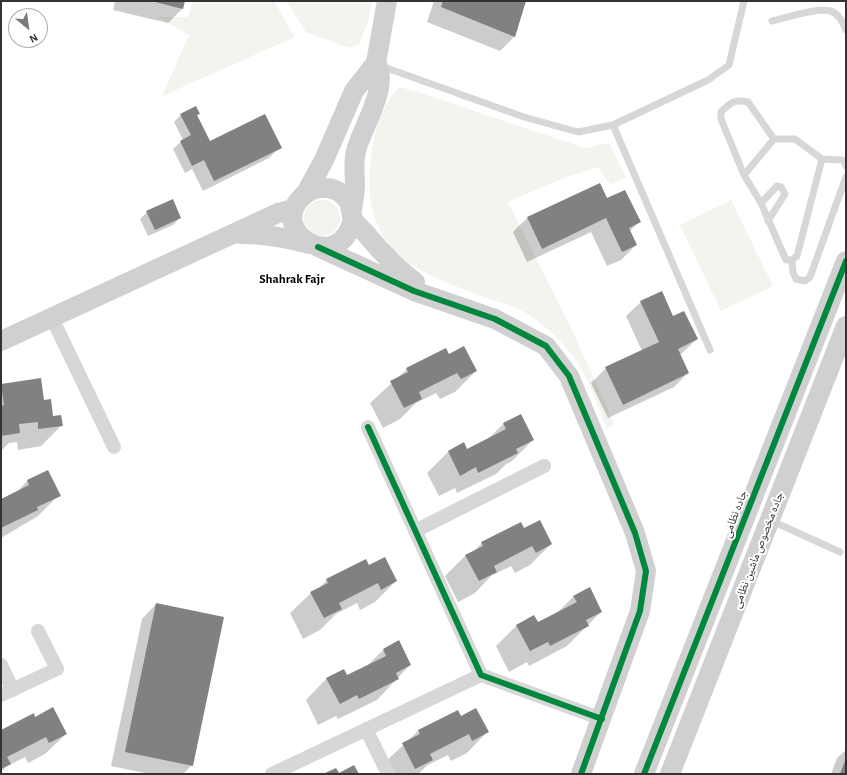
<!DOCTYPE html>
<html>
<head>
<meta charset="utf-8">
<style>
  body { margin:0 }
  #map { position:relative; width:847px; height:775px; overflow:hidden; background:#fff; font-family:"Alegreya Sans",sans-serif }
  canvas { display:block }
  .frame { position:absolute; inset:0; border:2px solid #333; pointer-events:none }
  .north { position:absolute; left:8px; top:8px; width:40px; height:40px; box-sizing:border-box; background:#fff; border:1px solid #adadad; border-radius:50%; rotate:151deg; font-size:11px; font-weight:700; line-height:16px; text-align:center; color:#333 }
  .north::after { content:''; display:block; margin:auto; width:14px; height:18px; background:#7a7a7a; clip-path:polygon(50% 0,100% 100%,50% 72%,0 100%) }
</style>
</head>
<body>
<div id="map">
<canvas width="847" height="775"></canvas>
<div class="frame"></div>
<div class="north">N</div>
</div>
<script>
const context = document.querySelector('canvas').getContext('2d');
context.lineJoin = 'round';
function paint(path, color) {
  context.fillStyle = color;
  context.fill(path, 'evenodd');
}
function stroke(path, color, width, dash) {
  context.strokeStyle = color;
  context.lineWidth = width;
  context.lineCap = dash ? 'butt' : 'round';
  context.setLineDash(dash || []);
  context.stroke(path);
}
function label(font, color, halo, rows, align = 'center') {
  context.font = font + ' "Alegreya Sans","Noto Naskh Arabic",sans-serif';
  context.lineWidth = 4;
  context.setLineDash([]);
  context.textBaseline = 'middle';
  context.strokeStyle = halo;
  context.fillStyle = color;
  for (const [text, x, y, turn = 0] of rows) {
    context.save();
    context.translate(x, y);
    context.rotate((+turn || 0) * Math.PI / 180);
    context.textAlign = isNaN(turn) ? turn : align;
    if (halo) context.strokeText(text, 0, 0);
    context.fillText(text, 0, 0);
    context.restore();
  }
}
const green = new Path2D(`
  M 193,1 L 274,1 L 295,37 L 162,96 L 189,35 L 158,17 L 188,17 Z
  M 286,1 L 372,1 L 368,21 L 359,45 L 349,48 L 306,32 Z
  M 399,87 L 421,93 L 585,148 L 609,143 L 626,178 L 610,185 L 598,167 L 566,177 L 508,202 L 574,334 L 614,424 L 607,429 C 599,410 589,380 578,363 C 572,353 555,334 545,327 C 536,320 523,310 512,306 C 505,302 497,302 489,299 C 420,273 363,255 370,168 C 372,139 379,108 399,87 Z
  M304 218a18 18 0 1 1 36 0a18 18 0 1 1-36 0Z
  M 731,200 L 773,286 L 721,311 L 680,225 Z`);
const shadow = new Path2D(`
  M 115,1 L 184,1 L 182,9 L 168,23 L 113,10 Z
  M 434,1 L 525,1 L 514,37 L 500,51 L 427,22 Z
  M 181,115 L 196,116 L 209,142 L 280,147 L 269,158 L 203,191 L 192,169 L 185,173 L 173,149 L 183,140 L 174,122 Z
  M 606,199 L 639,222 L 629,232 L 636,245 L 621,260 L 607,266 L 591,232 L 527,262 L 513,232 L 528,217 Z
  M 147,212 L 180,218 L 173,225 L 148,236 L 140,219 Z
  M 641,302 L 697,339 L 680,355 L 688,373 L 674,387 L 608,418 L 591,383 L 606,368 L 642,351 L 626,316 Z
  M 448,355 L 476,371 L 455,392 L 440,399 L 436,393 L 416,403 L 400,419 L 383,428 L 370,403 L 407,369 Z
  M 1,384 L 43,401 L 52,417 L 62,425 L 41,446 L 18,450 L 17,442 L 9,443 L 1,451 Z
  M 520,415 L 533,440 L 512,461 L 505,465 L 496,474 L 457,493 L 455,488 L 439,496 L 427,473 L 448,452 L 463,444 L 467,450 L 487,440 L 503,424 Z
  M 27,481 L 59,495 L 38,516 L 1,538 L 1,500 L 16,493 Z
  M 523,529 L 551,544 L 530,565 L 515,573 L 511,566 L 491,576 L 475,593 L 458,602 L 445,576 L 466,555 L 473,552 L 482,543 Z
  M 369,566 L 396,581 L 375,602 L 360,610 L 357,603 L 336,614 L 320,630 L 303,639 L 290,613 L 311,593 L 318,589 L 327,580 Z
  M 574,596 L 601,612 L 567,646 L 529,666 L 527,662 L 509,672 L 496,646 L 517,625 L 537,623 L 557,613 Z
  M 156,604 L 192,765 L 183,774 L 150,774 L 111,766 L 142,619 Z
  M 383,650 L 410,665 L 377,700 L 338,719 L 336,716 L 318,725 L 306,700 L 326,679 L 347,676 L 367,666 Z
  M 460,717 L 487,732 L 467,753 L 451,761 L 448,755 L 428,765 L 418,774 L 386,774 L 382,765 L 418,731 Z
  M 35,718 L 66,734 L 45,754 L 28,763 L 25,757 L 6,767 L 1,772 L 1,731 Z
  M 846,750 L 846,774 L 831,774 L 837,758 Z`);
const building = new Path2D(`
  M 151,1 L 185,1 L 183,9 Z
  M 443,1 L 526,1 L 515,37 L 441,7 Z
  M 196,106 L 200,114 L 197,115 L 210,141 L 265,114 L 282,148 L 214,181 L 204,160 L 192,166 L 180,141 L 191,135 L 180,114 Z
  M 600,183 L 607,198 L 625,190 L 641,222 L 629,228 L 637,245 L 622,252 L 606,218 L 542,249 L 527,217 Z
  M 173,199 L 181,218 L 155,230 L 146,211 Z
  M 662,291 L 673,316 L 684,311 L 698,339 L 678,349 L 689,373 L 623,405 L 605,367 L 659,342 L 640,301 Z
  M 464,346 L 477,371 L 461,379 L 457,373 L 419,392 L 422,399 L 404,408 L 390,381 L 408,372 L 406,368 L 446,348 L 449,354 Z
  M 41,378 L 44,400 L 51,399 L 53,416 L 61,415 L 63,426 L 38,429 L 38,422 L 19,424 L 20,433 L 1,436 L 1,406 L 4,405 L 1,384 Z
  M 521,414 L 534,440 L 516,449 L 518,453 L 478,473 L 476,467 L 460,476 L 448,451 L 464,442 L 467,449 L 506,429 L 503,423 Z
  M 48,470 L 61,496 L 37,507 L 38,510 L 1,528 L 1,499 L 29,485 L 27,480 Z
  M 540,520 L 552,544 L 536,553 L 532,546 L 494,566 L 497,572 L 479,581 L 465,555 L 483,546 L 481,542 L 521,522 L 524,528 Z
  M 385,557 L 397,581 L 381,590 L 378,583 L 339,603 L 342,609 L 324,618 L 310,592 L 328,583 L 326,579 L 366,559 L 369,565 Z
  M 590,587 L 602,612 L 586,620 L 589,626 L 550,646 L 548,642 L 530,651 L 516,625 L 534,615 L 538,622 L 577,602 L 573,596 Z
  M 156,603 L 224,617 L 193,766 L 125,752 Z
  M 399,640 L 411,665 L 396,673 L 399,679 L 359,699 L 357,695 L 340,704 L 326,678 L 344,669 L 347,675 L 386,656 L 383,649 Z
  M 53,707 L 67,734 L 49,743 L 46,737 L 7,757 L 11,764 L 1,769 L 1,730 L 34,713 L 35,717 Z
  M 476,708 L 489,732 L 472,741 L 469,734 L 430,754 L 433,760 L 415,769 L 402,743 L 420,734 L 418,730 L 458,710 L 461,716 Z
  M 846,758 L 846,774 L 840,774 Z
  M 354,765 L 359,774 L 323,774 L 336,768 L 339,773 Z`);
const lane = new Path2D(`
  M 772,21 C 786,18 820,6 833,12 C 839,15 844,25 846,30
  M 381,66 L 524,117 L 578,132 L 613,125 L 708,80 L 729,65 L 744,1
  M 613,125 L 710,350
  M 822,159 L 797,256 L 792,260 L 786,260 L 761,203 L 744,175 L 721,119 L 721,112 C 730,103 734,99 748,102 L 774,139 L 795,139 L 822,159 L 843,160 L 846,166
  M 744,175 L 774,139
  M 761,203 L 777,186 L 781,187 L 785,194 L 768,221
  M 792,260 L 793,272 L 796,279 L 805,281 L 810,277 L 846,177
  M 772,521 L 840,552`);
const street = new Path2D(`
  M 52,318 L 114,447
  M 368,427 L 481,675 L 602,719
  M 415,531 L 544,466
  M 1,665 L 13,690
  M 1,695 L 57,669 L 38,631
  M 366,729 L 388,774
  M 272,774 L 481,675`);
const secondary = new Path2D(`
  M 306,193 L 324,160 L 354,91 L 376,63 L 387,1
  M 352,210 C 353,202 355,193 355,185 C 355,173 353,163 356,151 C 362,127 390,87 376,63
  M 353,219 C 340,276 269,233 300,199 C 306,192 314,187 324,188 C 330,188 338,190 343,195 C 354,206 349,210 353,219 C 356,225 363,230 367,235 C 382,253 396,268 415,282
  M 240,234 C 264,234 285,237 309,244
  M 318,247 L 414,291 L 495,319 L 546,346 L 569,376 L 635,533 L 646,571 L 640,611 L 581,774
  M 1,341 L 278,213 L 294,209
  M 644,774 L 846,261
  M 670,774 L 846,326`);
const cycleway = new Path2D(`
  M 318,247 L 414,291 L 495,319 L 546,346 L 569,376 L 635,533 L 646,571 L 640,611 L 581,774
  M 368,427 L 481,675 L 602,719
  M 644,774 L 846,261`);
const streetNames = [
  ["جاده نظامی",735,514,-69],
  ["جاده مخصوص ماشین نظامی",758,550,-69]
];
const neighbourhoodNames = [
  ["Shahrak Fajr",292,279]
];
paint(green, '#f1f5ed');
paint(shadow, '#0003');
paint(building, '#818181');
stroke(lane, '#d7d7d7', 7);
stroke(street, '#d7d7d7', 14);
stroke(secondary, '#d0d0d0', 20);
stroke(cycleway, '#00873e', 6);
label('12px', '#333', '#fff', streetNames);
label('bold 13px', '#000', '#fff', neighbourhoodNames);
</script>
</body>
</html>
